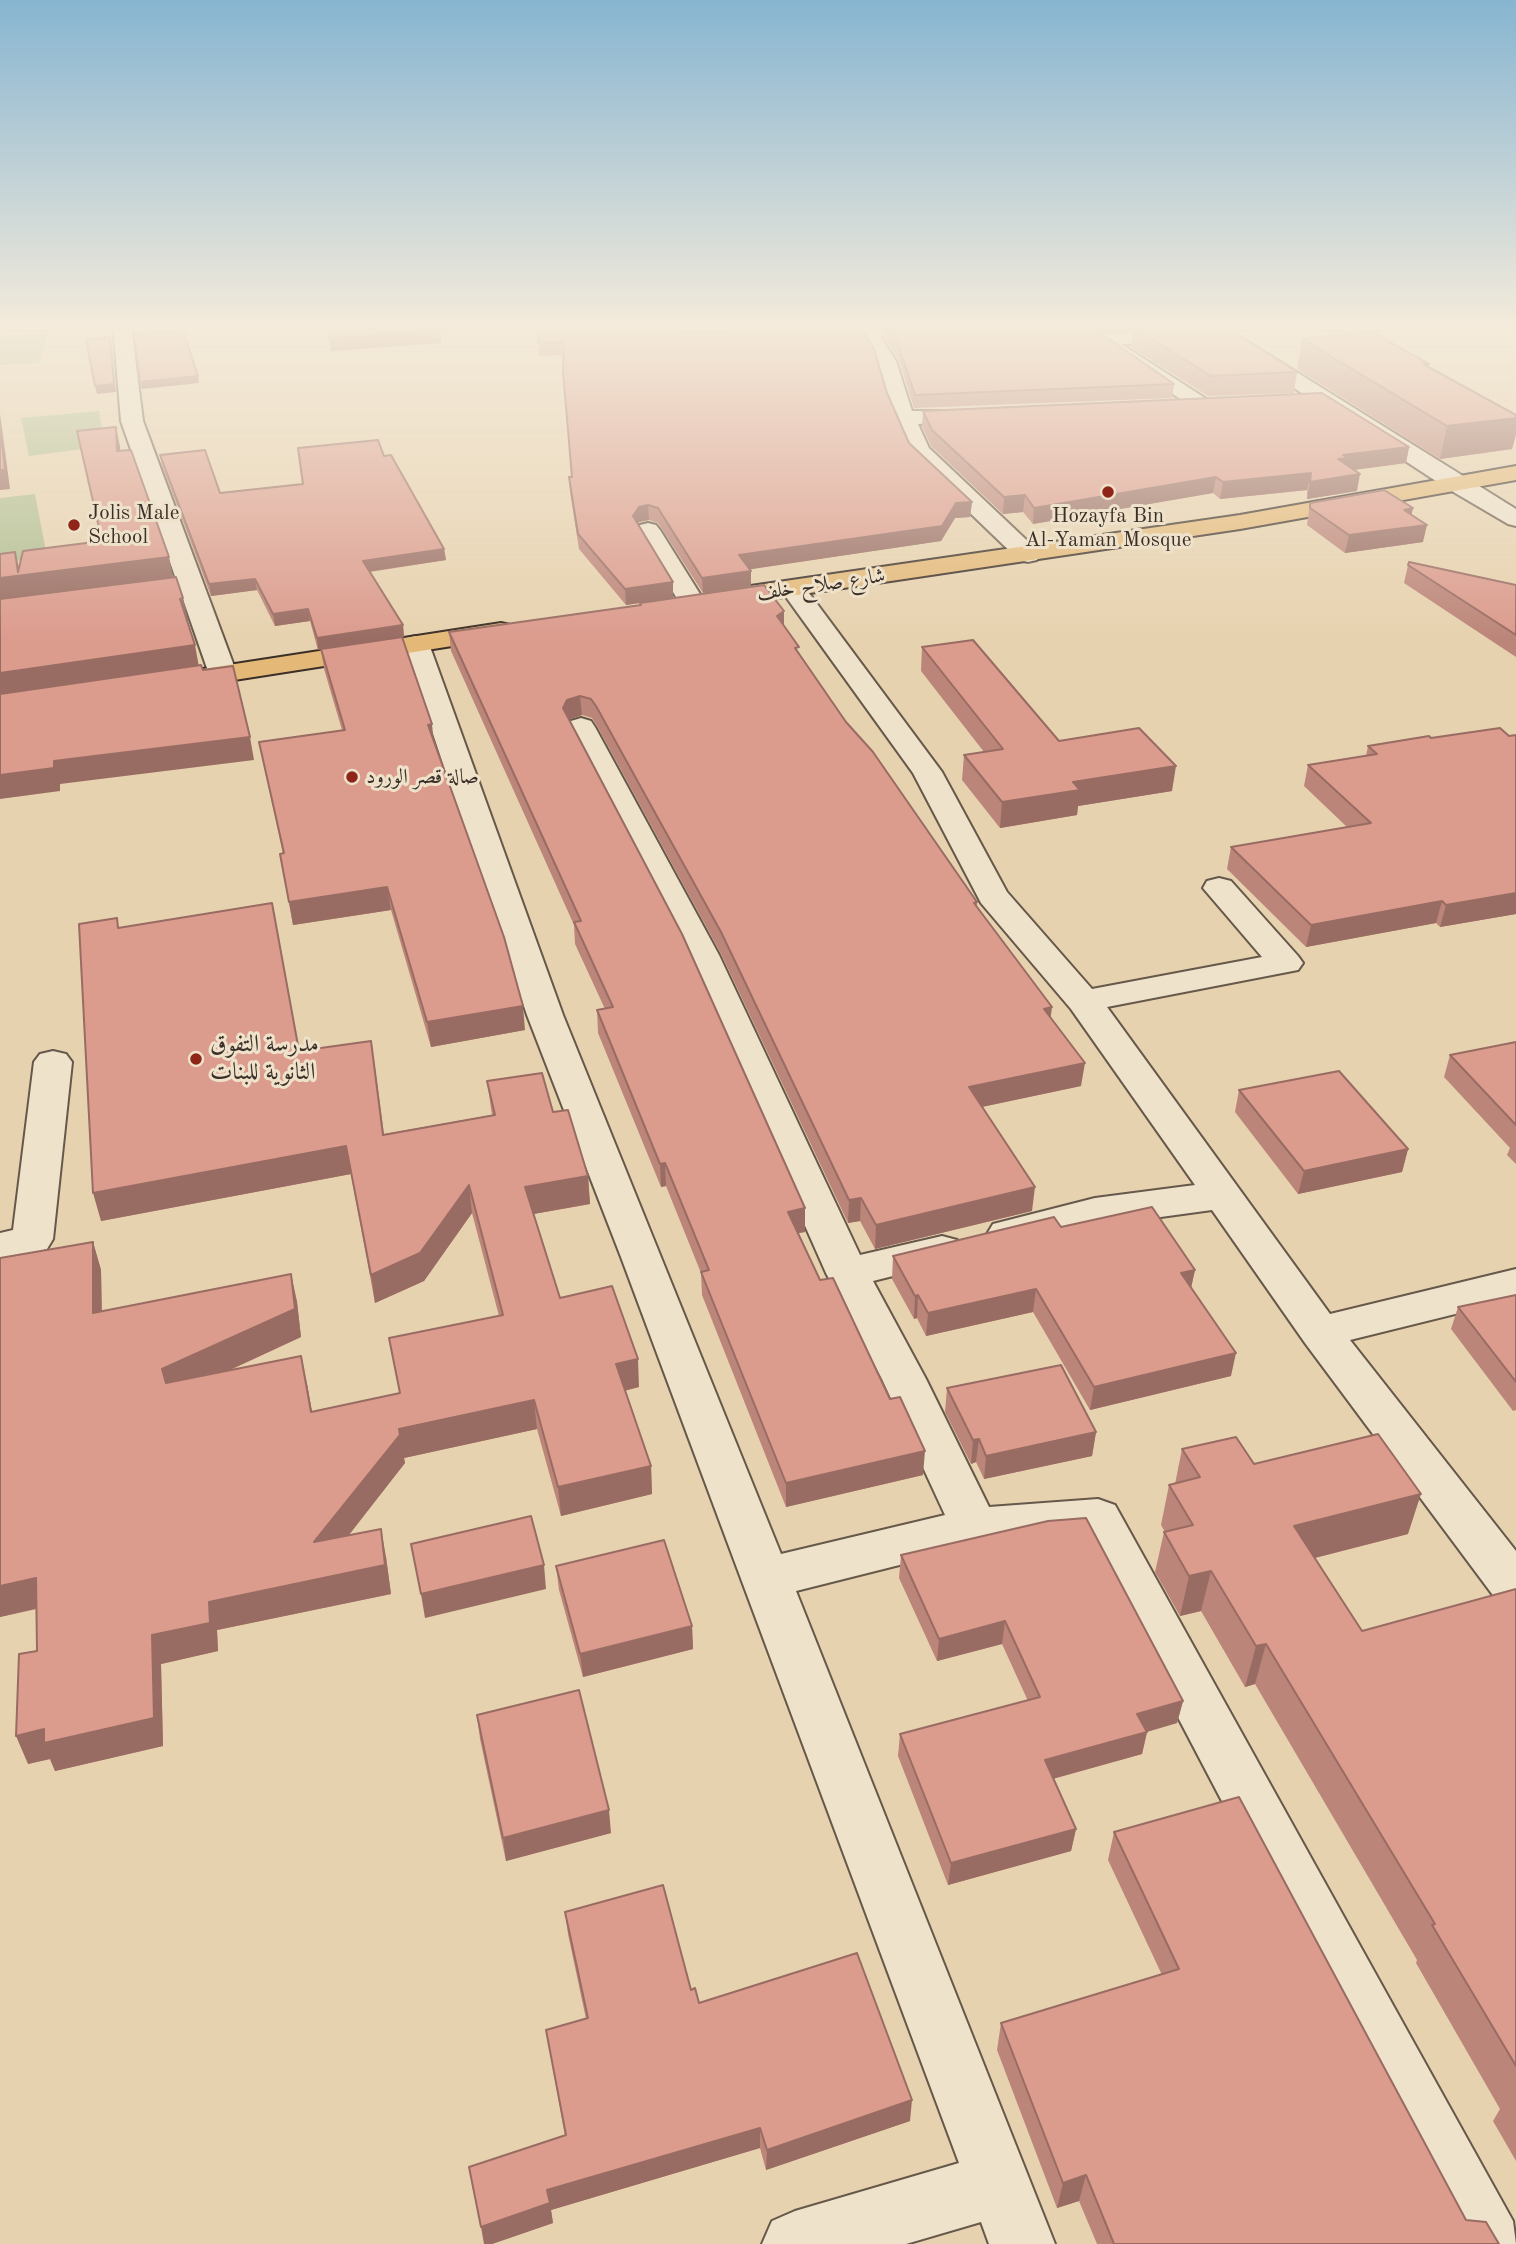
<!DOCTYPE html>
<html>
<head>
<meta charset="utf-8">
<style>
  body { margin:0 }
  canvas { display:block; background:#e7d2af }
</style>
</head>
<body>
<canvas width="1516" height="2244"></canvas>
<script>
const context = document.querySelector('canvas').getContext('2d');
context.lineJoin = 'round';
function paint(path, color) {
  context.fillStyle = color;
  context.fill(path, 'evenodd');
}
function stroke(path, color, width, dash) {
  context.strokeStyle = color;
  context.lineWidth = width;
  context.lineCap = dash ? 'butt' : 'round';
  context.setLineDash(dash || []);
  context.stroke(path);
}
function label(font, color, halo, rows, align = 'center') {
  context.font = font + ' "Old Standard TT",Amiri,serif';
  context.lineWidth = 6;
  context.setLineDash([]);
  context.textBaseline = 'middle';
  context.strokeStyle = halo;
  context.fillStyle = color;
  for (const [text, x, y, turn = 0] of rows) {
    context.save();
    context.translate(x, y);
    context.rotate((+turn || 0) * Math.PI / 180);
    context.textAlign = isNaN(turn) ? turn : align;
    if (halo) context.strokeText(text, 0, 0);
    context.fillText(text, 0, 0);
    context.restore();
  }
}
const green = new Path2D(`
  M 48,334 L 39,363 L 0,365 L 0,336 Z
  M 99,411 L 105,446 L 29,456 L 21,418 Z
  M 35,494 L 47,557 L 0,563 L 0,498 Z`);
const minor = new Path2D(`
  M 113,325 L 131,325 L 143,421 L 237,674 L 233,680 L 223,682 L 213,680 L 209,674 L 121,421 Z
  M 615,325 L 634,325 L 637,332 L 678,330 L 688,336 L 678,342 L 630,344 L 623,342 Z
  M 855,325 L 1011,325 L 1002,331 L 880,336 L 896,361 L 912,411 L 981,411 L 985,415 L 981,419 L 974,421 L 918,424 L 929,448 L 1037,550 L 1040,555 L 1037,560 L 1028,562 L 1019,560 L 911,456 L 889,406 L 876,361 L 862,337 L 812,339 L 803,333 L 812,327 Z
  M 1198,325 L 1221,325 L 1516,509 L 1516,526 L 1508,524 L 1445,487 Z
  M 1184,331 L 1191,333 L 1194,337 L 1191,341 L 1121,344 L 1211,402 L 1214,406 L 1211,410 L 1197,410 L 1090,339 L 1100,333 Z
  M 648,523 L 656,525 L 660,530 L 705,602 L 701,607 L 692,610 L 683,607 L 679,602 L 636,530 L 640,525 Z
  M 794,582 L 803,585 L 942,772 L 1007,892 L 1092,989 L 1262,957 L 1203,888 L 1207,881 L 1219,878 L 1231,881 L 1298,956 L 1303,963 L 1298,970 L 1107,1007 L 1330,1314 L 1516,1269 L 1516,1299 L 1350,1340 L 1516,1551 L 1516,1608 L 1498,1602 L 1305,1343 L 1212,1210 L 1095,1226 L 1008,1248 L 993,1244 L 987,1234 L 993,1224 L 1095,1198 L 1195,1185 L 1071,1009 L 981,903 L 913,773 L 781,590 L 785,585 Z
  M 416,636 L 425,638 L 429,644 L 563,1015 L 781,1554 L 945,1515 L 882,1379 L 826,1273 L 685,955 L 567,727 L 571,721 L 581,718 L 591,721 L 595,727 L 719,955 L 860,1255 L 942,1236 L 957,1240 L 963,1250 L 957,1260 L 873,1281 L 926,1379 L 989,1507 L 1098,1499 L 1115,1505 L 1513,2221 L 1516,2244 L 1454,2244 L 1084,1538 L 975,1546 L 796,1591 L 1055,2244 L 989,2244 L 981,2222 L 906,2244 L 762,2244 L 772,2221 L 795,2211 L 959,2163 L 621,1257 L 527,1015 L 403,644 L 407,638 Z
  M 53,1051 L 66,1054 L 72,1062 L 53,1239 L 47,1249 L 0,1261 L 0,1233 L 13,1230 L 34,1062 L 40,1054 Z`);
const major = new Path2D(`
  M 1516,466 L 1516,480 L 1240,529 L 716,607 L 707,604 L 703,599 L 707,594 L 716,591 L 1240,515 Z
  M 501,623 L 510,625 L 514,631 L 510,637 L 183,688 L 173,686 L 169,680 L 173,674 L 183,672 Z`);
const wall = new Path2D(`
  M 328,325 L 469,325 L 469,330 L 440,331 L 441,343 L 331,351 Z
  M 538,325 L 620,330 L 630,334 L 887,393 L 909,443 L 972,502 L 970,517 L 955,518 L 941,541 L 749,569 L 751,571 L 751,586 L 703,593 L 658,523 L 649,520 L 639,522 L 638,524 L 673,582 L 673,598 L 626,605 L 579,549 L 570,492 L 569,477 L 572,477 L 564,355 L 539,356 Z
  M 636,325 L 746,325 L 639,329 Z
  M 885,325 L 1199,325 L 1297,372 L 1294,393 L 1208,396 L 1131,347 L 1133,330 L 1100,330 L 1098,332 L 1174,384 L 1172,398 L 914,408 L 899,360 L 885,337 Z
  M 1302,339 L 1428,367 L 1516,415 L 1516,434 L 1512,449 L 1440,459 L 1297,369 Z
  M 923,411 L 1409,447 L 1406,463 L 1354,470 L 1357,491 L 1307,499 L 1307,490 L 1220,499 L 1213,493 L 1033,524 L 1023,512 L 1003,514 L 931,446 L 922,426 Z
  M 160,455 L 220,493 L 303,484 L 384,456 L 444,549 L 446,560 L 370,572 L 403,625 L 404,637 L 402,637 L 434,741 L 525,1030 L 431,1047 L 391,910 L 293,925 L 280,854 L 283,854 L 259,742 L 342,730 L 324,669 L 321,649 L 318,650 L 310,621 L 275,626 L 257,590 L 211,596 L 162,466 Z
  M 1310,503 L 1411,514 L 1423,542 L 1345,553 L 1307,525 Z
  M 1408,565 L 1516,585 L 1516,657 L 1404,583 Z
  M 640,603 L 784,626 L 799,653 L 846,722 L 977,902 L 977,906 L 1051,1018 L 1081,1086 L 982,1107 L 1032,1211 L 875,1249 L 860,1221 L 848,1223 L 721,954 L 597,726 L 592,718 L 582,715 L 569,719 L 805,1208 L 805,1232 L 798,1233 L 820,1280 L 923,1475 L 786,1507 L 702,1295 L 701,1273 L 666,1186 L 661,1187 L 598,1033 L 597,1010 L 605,1009 L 575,944 L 574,925 L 451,651 L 449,632 L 640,606 Z
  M 922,647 L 1059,741 L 1172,791 L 1078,806 L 1077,815 L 1000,828 L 962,780 L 964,755 L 984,752 L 921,671 Z
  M 1516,735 L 1516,914 L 1440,927 L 1436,923 L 1306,947 L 1227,869 L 1231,847 L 1347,827 L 1304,786 L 1308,765 L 1366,756 L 1368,746 L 1431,738 Z
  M 117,918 L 119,928 L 299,1051 L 375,1067 L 384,1134 L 492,1115 L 487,1081 L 553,1112 L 588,1176 L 590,1204 L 533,1214 L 560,1298 L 639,1387 L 625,1391 L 651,1466 L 652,1494 L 561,1516 L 537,1429 L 404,1458 L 405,1463 L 348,1535 L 386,1557 L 391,1594 L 217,1630 L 218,1651 L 161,1664 L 163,1746 L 55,1771 L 50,1759 L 28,1764 L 37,1651 L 37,1609 L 0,1617 L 0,1258 L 93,1242 L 101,1270 L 102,1311 L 291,1274 L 297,1302 L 301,1337 L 228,1371 L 307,1384 L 312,1412 L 400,1393 L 389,1338 L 499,1316 L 472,1213 L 424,1281 L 375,1303 L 351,1174 L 101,1221 Z
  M 1516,1042 L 1516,1164 L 1507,1155 L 1510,1148 L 1444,1077 L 1450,1055 Z
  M 1239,1090 L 1408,1149 L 1402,1172 L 1298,1194 L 1235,1112 Z
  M 1061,1227 L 1195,1270 L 1191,1288 L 1231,1376 L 1090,1410 L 1033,1312 L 926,1336 L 917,1318 L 914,1319 L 892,1279 L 893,1256 Z
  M 1516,1295 L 1516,1410 L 1513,1411 L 1451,1329 L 1458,1307 Z
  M 947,1388 L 1096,1432 L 1092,1456 L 984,1479 L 976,1462 L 971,1464 L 945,1412 Z
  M 1182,1449 L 1254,1464 L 1408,1534 L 1315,1558 L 1362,1631 L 1516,1589 L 1516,2161 L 1493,2121 L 1500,2109 L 1416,1963 L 1417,1960 L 1255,1684 L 1245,1687 L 1201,1611 L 1180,1616 L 1155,1572 L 1164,1532 L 1165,1532 L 1161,1525 L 1169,1485 L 1175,1484 Z
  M 901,1555 L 1183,1701 L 1177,1723 L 1147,1732 L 1142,1754 L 1053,1779 L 1076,1829 L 1071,1851 L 948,1885 L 898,1756 L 900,1734 L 1028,1701 L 1002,1644 L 937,1661 L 899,1578 Z
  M 556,1566 L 692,1626 L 693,1649 L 583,1677 L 559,1590 Z
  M 477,1715 L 611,1833 L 506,1861 L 480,1739 Z
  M 1114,1832 L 1466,2220 L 1499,2244 L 1097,2244 L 1079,2201 L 1057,2208 L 997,2050 L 1001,2023 L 1162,1975 L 1108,1860 Z
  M 565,1912 L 691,1990 L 699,2003 L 910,2121 L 766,2170 L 760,2148 L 551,2210 L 553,2223 L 492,2244 L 484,2244 L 565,2136 L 546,2030 L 586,2019 L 568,1934 Z`);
const shadedWall = new Path2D(`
  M 1089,325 L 1101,325 L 1100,330 L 1088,338 Z
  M 440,330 L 441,343 L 331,351 L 329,338 Z
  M 110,337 L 116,392 L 97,394 L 95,386 Z
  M 198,376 L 199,383 L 142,389 L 140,382 Z
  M 0,413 L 10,489 L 0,490 Z
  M 1516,418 L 1516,434 L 1512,449 L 1440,459 L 1447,426 Z
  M 116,427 L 120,446 L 121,470 L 117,451 Z
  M 1409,447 L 1406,463 L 1345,471 L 1338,459 L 1343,455 Z
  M 1311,473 L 1307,490 L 1220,499 L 1223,482 Z
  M 1360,474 L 1357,491 L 1307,499 L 1310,482 Z
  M 1216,477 L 1213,493 L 1033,524 L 1034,508 Z
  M 1025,495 L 1023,512 L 1003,514 L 1004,497 Z
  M 972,502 L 970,517 L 955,518 L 941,541 L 739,571 L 739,555 L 956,503 Z
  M 648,505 L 649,520 L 639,522 L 634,531 L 633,516 L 639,507 Z
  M 1413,508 L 1409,526 L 1404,510 Z
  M 1427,525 L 1423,542 L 1345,553 L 1349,535 Z
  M 444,549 L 446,560 L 365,572 L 363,561 Z
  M 15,552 L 21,575 L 169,557 L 173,578 L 0,599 L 0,578 Z
  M 751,571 L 751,586 L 703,593 L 702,578 Z
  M 255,579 L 257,590 L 211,596 L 209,584 Z
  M 673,582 L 673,598 L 626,605 L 625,589 Z
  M 183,598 L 188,620 L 184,620 L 180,599 Z
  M 308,609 L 310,621 L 275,626 L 273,614 Z
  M 784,611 L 784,630 L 777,616 Z
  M 403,625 L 404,637 L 318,650 L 317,638 Z
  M 195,645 L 199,667 L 0,696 L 0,673 Z
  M 580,696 L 582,715 L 569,720 L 563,708 L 567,700 Z
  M 432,724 L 434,745 L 428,725 Z
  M 250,737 L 254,760 L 60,784 L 60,791 L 0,799 L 0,775 L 54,761 Z
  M 1176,766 L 1172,791 L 1078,806 L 1077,815 L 1000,828 L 1002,802 L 1073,782 Z
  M 387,887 L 391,910 L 293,925 L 289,902 Z
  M 1516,893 L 1516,914 L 1440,927 L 1446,905 Z
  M 1442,901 L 1436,923 L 1306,947 L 1311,925 Z
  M 523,1006 L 525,1030 L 431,1047 L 427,1022 Z
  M 1052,1007 L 1049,1030 L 1044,1009 Z
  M 1085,1063 L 1081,1086 L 967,1110 L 969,1087 Z
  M 346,1146 L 351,1174 L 101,1221 L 93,1193 Z
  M 1408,1149 L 1402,1172 L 1298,1194 L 1304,1171 Z
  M 665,1163 L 666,1186 L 661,1187 L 660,1164 Z
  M 588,1176 L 590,1204 L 528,1215 L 525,1187 Z
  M 469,1185 L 472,1213 L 424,1281 L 375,1303 L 371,1275 Z
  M 1035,1187 L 1032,1211 L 875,1249 L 876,1225 Z
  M 861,1198 L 860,1221 L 848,1223 L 849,1200 Z
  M 805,1208 L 805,1232 L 787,1235 L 788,1212 Z
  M 93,1242 L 101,1270 L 102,1341 L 93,1313 Z
  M 1195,1270 L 1190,1292 L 1181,1273 Z
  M 291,1274 L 297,1302 L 301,1337 L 169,1398 L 162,1369 Z
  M 1036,1289 L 1033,1312 L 926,1336 L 928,1313 Z
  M 918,1295 L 917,1318 L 914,1319 L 915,1296 Z
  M 1236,1353 L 1231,1376 L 1090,1410 L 1094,1387 Z
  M 301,1356 L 307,1384 L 317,1440 L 311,1412 Z
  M 638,1359 L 639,1387 L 618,1392 L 616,1364 Z
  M 534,1400 L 537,1429 L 404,1458 L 405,1463 L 321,1571 L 314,1542 L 399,1429 Z
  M 1096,1432 L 1092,1456 L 984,1479 L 986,1456 Z
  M 979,1439 L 976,1462 L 971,1464 L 973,1440 Z
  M 925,1451 L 923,1475 L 786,1507 L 786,1483 Z
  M 651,1466 L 652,1494 L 561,1516 L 558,1487 Z
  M 1421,1494 L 1408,1534 L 1283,1566 L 1294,1526 Z
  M 381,1529 L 386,1557 L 391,1594 L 217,1630 L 218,1651 L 161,1664 L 163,1746 L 55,1771 L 50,1759 L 28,1764 L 16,1736 L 44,1729 L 152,1635 L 209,1602 Z
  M 544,1565 L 546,1589 L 425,1618 L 421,1594 Z
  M 1211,1571 L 1201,1611 L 1180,1616 L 1189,1576 Z
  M 36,1578 L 47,1606 L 0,1617 L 0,1586 Z
  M 1005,1621 L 1002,1644 L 937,1661 L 939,1639 Z
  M 692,1626 L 693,1649 L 583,1677 L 580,1654 Z
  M 1266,1644 L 1255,1684 L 1245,1687 L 1256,1646 Z
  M 1183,1701 L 1177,1723 L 1132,1736 L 1137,1714 Z
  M 1147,1732 L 1142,1754 L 1041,1782 L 1045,1760 Z
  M 609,1810 L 611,1833 L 506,1861 L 503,1838 Z
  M 1076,1829 L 1071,1851 L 948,1885 L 951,1863 Z
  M 912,2100 L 910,2121 L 766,2170 L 767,2150 Z
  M 760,2128 L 760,2148 L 551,2210 L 553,2223 L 492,2244 L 484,2244 L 481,2227 L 547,2190 Z
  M 1086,2175 L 1079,2201 L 1057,2208 L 1063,2183 Z`);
const building = new Path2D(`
  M 328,325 L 439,325 L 440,330 L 329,338 Z
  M 538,325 L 618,325 L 620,330 L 630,334 L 860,326 L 874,349 L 887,393 L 909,443 L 972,502 L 956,503 L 942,526 L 739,555 L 751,571 L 702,578 L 658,508 L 648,505 L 639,507 L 633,516 L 673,582 L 625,589 L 578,534 L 569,477 L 572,477 L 563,372 L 564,342 L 538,343 Z
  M 886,325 L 1089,325 L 1174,384 L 915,395 L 899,347 Z
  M 1224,326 L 1297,372 L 1211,376 L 1133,327 Z
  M 183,330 L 198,376 L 140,382 L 134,335 Z
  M 1372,332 L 1429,364 L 1423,364 L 1516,415 L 1516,418 L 1447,426 L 1302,339 Z
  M 110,337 L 114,384 L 95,386 L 86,340 Z
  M 1322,393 L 1409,447 L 1343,455 L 1348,458 L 1338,459 L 1360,474 L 1310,482 L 1311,473 L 1223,482 L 1216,477 L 1034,508 L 1025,495 L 1004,497 L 932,430 L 923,411 Z
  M 0,427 L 5,470 L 0,470 Z
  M 116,427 L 117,451 L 131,450 L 169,557 L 0,578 L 0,554 L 15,552 L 18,572 L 23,551 L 102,541 L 77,431 Z
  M 378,440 L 384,456 L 391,455 L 444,549 L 363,561 L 403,625 L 317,638 L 308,609 L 273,614 L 255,579 L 209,584 L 160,455 L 205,450 L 220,493 L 303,484 L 298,448 Z
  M 1384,490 L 1413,508 L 1404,510 L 1427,525 L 1349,535 L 1310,508 L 1310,503 Z
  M 1409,562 L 1516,585 L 1516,635 L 1408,565 Z
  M 176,577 L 183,598 L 180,599 L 195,645 L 0,673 L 0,599 Z
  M 764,585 L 784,611 L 777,616 L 799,647 L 795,648 L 846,722 L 873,752 L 977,902 L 974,903 L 1052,1007 L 1044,1009 L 1085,1063 L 969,1087 L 1035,1187 L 876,1225 L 861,1198 L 849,1200 L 721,932 L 596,706 L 591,699 L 580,696 L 567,700 L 563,708 L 682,934 L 805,1208 L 788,1212 L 820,1280 L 833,1278 L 890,1399 L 900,1397 L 925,1451 L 786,1483 L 701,1272 L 709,1270 L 665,1163 L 660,1164 L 597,1010 L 613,1007 L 574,922 L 581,921 L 449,632 L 641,605 L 640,603 Z
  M 402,637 L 432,724 L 428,725 L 504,937 L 523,1006 L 427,1022 L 387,887 L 289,902 L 280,854 L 284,853 L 259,742 L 345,730 L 321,649 Z
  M 973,640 L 1059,741 L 1139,728 L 1176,766 L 1073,782 L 1080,790 L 1002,802 L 964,755 L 1003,749 L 922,647 Z
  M 201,665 L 203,670 L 233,666 L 250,737 L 54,761 L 54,768 L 0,775 L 0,694 Z
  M 1500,728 L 1509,736 L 1516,735 L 1516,893 L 1446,905 L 1442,901 L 1311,925 L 1231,847 L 1371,823 L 1308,765 L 1377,754 L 1368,746 L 1429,736 L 1431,738 Z
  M 272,903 L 299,1051 L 371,1041 L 383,1135 L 495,1115 L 487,1081 L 542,1073 L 553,1112 L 568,1110 L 588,1176 L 525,1187 L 560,1298 L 612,1286 L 638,1359 L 616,1364 L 651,1466 L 558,1487 L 534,1400 L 399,1429 L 400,1435 L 314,1542 L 381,1529 L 385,1565 L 209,1602 L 210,1623 L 152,1635 L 154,1718 L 44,1743 L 44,1729 L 16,1736 L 19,1654 L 37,1651 L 36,1578 L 0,1586 L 0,1258 L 93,1242 L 93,1313 L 291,1274 L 295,1309 L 162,1369 L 166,1383 L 301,1356 L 311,1412 L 400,1393 L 389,1338 L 503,1315 L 469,1185 L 420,1253 L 371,1275 L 346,1146 L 93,1193 L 79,924 L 117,918 L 118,928 Z
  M 1516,1042 L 1516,1125 L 1450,1055 Z
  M 1339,1071 L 1408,1149 L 1304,1171 L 1239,1090 Z
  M 1152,1207 L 1195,1270 L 1181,1273 L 1236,1353 L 1094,1387 L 1036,1289 L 928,1313 L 918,1295 L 915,1296 L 893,1256 L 1054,1217 L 1061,1227 Z
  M 1516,1295 L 1516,1382 L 1458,1307 Z
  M 1061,1365 L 1096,1432 L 986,1456 L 979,1439 L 973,1440 L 947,1388 Z
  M 1378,1434 L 1421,1494 L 1294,1526 L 1362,1631 L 1516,1589 L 1516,2066 L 1432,1925 L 1435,1924 L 1266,1644 L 1256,1646 L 1211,1571 L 1189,1576 L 1164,1532 L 1193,1525 L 1169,1485 L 1200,1477 L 1182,1449 L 1236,1437 L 1254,1464 Z
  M 531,1516 L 544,1565 L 421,1594 L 411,1544 Z
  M 1086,1518 L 1183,1701 L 1137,1714 L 1147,1732 L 1045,1760 L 1076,1829 L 951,1863 L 900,1734 L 1040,1697 L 1005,1621 L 939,1639 L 901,1555 L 1048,1521 Z
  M 664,1540 L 692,1626 L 580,1654 L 556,1566 Z
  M 579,1690 L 609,1810 L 503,1838 L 477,1715 Z
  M 1239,1797 L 1466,2220 L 1486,2222 L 1499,2244 L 1114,2244 L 1086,2175 L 1063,2183 L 1001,2023 L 1179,1969 L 1114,1832 Z
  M 663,1885 L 691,1990 L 695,1988 L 699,2003 L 857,1953 L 912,2100 L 767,2150 L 760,2128 L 547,2190 L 550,2203 L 481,2227 L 469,2167 L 566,2135 L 546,2030 L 588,2018 L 565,1912 Z`);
const markers = [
  [1108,492,7,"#8f2418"],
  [74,525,7,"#8f2418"],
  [352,777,7,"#8f2418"],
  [196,1059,7,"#8f2418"]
];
const farPoinames = [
  ["Jolis Male",88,513],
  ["School",88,537],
  ["Hozayfa Bin",1108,516,"center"],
  ["Al-Yaman Mosque",1108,540,"center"],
  ["صالة قصر الورود",366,777]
];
const farStreetnames = [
  ["شارع صلاح خلف",821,585,-8]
];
const poiNames = [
  ["مدرسة التفوق",210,1045],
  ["الثانوية للبنات",210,1073]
];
paint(green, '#afbd8f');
stroke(minor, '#66584a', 4);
stroke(major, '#3b2f28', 4);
paint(minor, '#efe2cb');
paint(major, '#e4b978');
paint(wall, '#bc8579');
paint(shadedWall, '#996c63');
paint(building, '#db9b8d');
stroke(building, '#996c63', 2);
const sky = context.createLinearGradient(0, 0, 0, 640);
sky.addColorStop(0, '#87b5d1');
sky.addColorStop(0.51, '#f4ebdb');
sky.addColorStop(1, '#f4ebdb00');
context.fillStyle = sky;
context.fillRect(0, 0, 1516, 640);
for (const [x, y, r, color] of markers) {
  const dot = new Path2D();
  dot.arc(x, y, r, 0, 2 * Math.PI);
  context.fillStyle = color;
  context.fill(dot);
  stroke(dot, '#efe2cb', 2.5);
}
label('21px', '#3b2f28', '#efe2cb', farPoinames, 'left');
label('21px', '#3b2f28', '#efe2cb', farStreetnames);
label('24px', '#3b2f28', '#efe2cb', poiNames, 'left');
</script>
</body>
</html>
